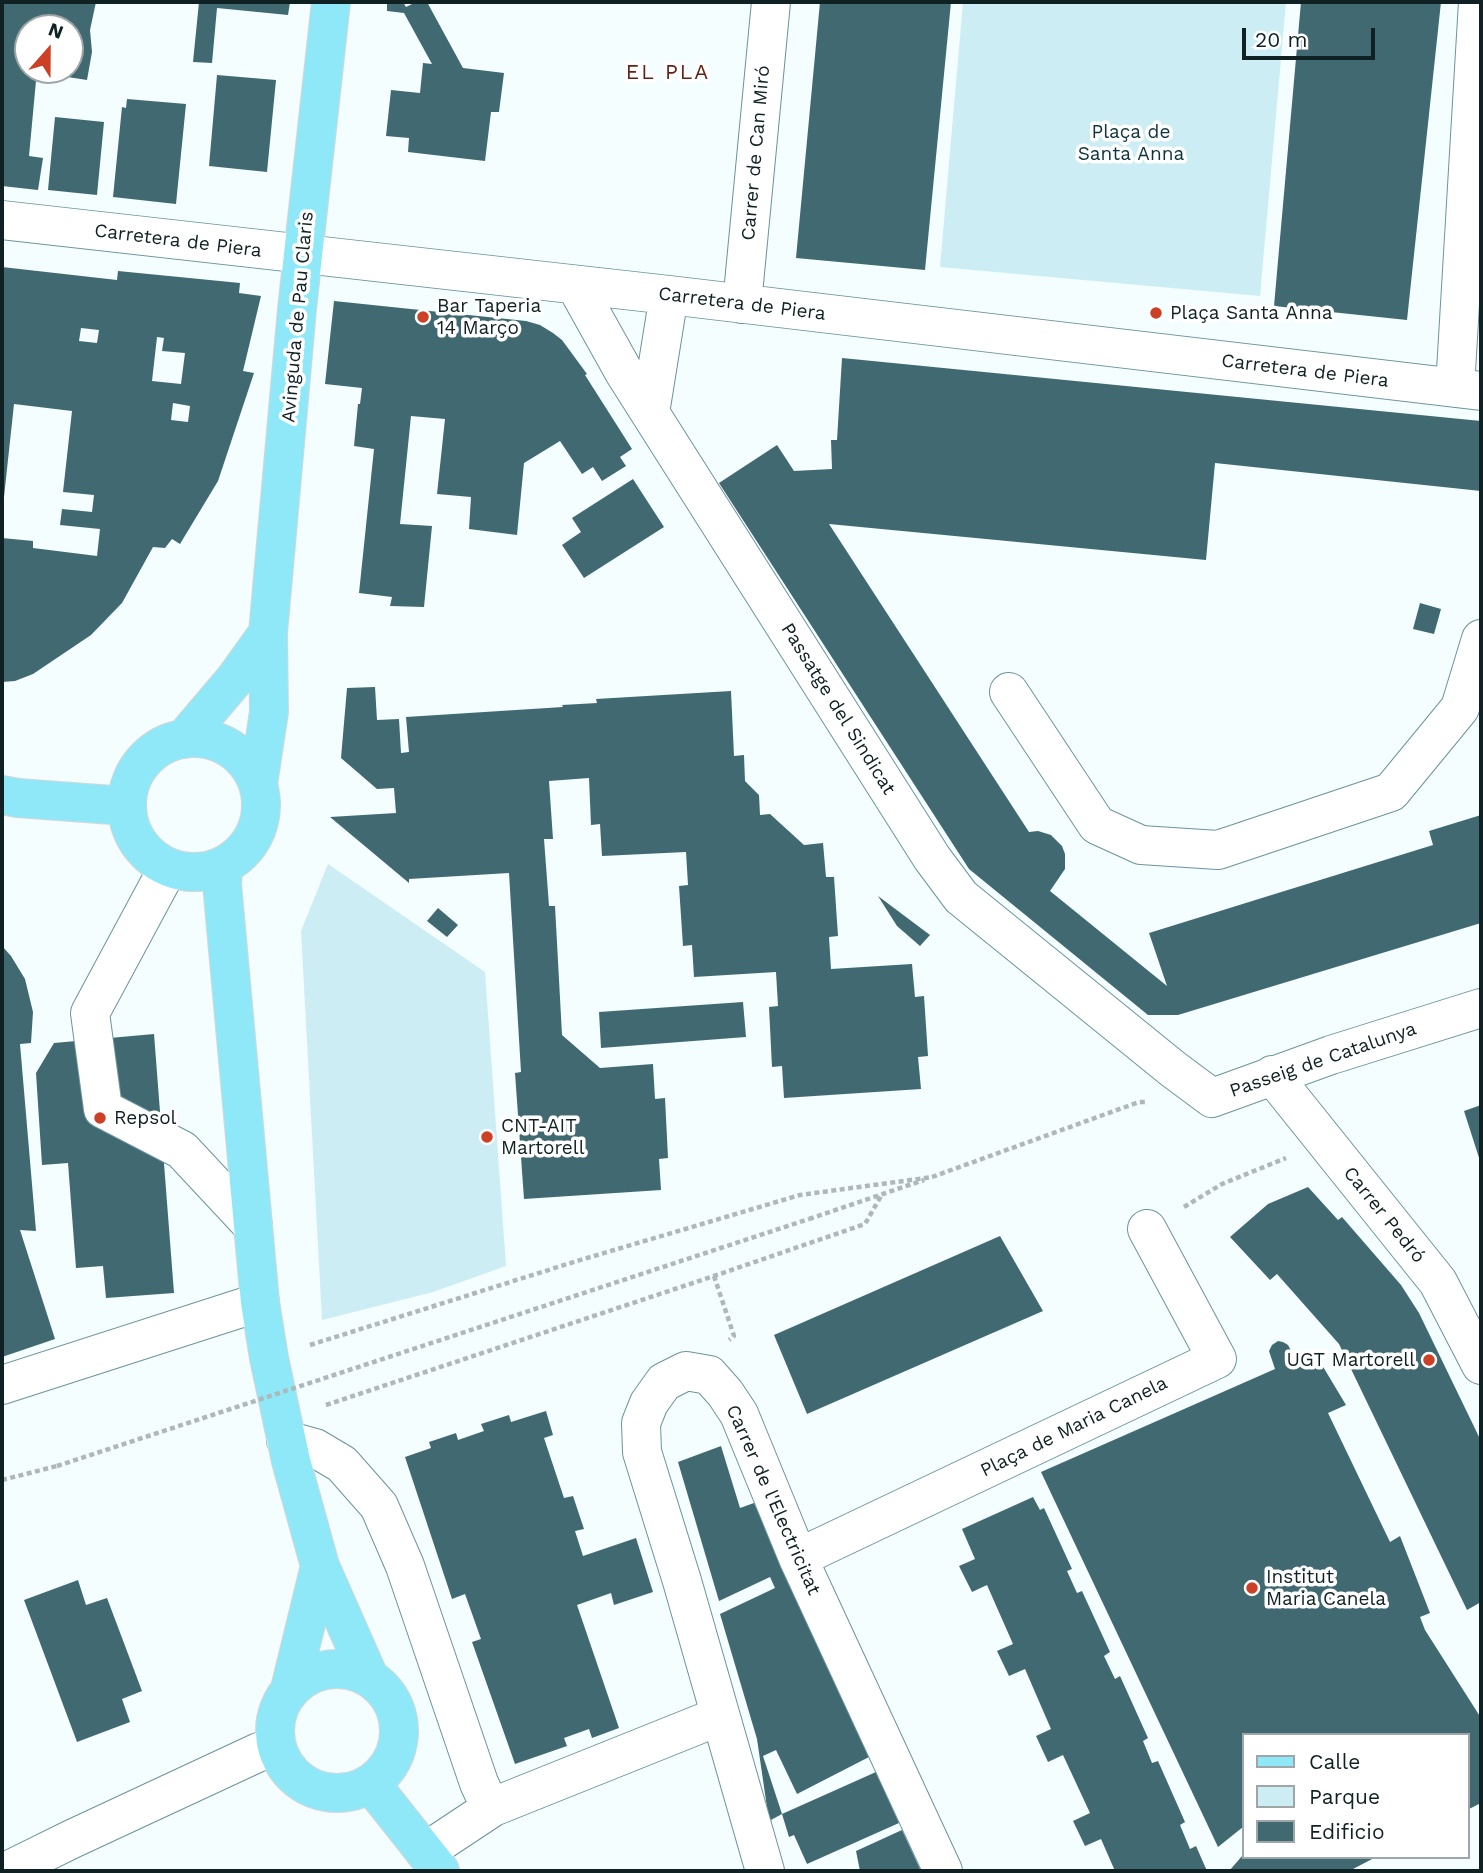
<!DOCTYPE html>
<html>
<head>
<meta charset="utf-8">
<style>
  body { margin:0 }
  #map { position:relative; width:1483px; height:1873px; overflow:hidden; background:#f4fdff; font-family:"Work Sans",sans-serif }
  canvas { display:block }
  .frame { position:absolute; inset:0; border:4px solid #102124; pointer-events:none }
  .legend { position:absolute; left:1242px; top:1733px; width:228px; height:126px; box-sizing:border-box; background:#fff; border:2px solid #9fa6a7; margin:0; padding:9px 12px; list-style:none; font-size:21px; color:#102124 }
  .legend li { display:flex; align-items:center; gap:14px; height:35px }
  .legend b { width:35px; border:2px solid #9fa6a7 }
  .north { position:absolute; left:14px; top:14px; width:70px; height:70px; box-sizing:border-box; background:#fff; border:2px solid #9fa6a7; border-radius:50%; rotate:21deg; font-size:19px; font-weight:700; line-height:28px; text-align:center; color:#102124 }
  .north::after { content:''; display:block; margin:auto; width:24px; height:32px; background:#cc4125; clip-path:polygon(50% 0,100% 100%,50% 72%,0 100%) }
  .scale { position:absolute; left:1242px; top:28px; width:133px; height:32px; box-sizing:border-box; border:4px solid #102124; border-top:0; padding-left:9px; font-size:21px; line-height:24px; white-space:nowrap; color:#102124; -webkit-text-stroke:5px #fff; paint-order:stroke }
</style>
</head>
<body>
<div id="map">
<canvas width="1483" height="1873"></canvas>
<div class="frame"></div>
<ul class="legend">
<li><b style="height:9px;background:#8fe8f8"></b>Calle</li>
<li><b style="height:19px;background:#cdedf5"></b>Parque</li>
<li><b style="height:19px;background:#416972"></b>Edificio</li>
</ul>
<div class="north">N</div>
<div class="scale">20 m</div>
</div>
<script>
const context = document.querySelector('canvas').getContext('2d');
context.lineJoin = 'round';
function paint(path, color) {
  context.fillStyle = color;
  context.fill(path, 'evenodd');
}
function stroke(path, color, width, dash) {
  context.strokeStyle = color;
  context.lineWidth = width;
  context.lineCap = dash ? 'butt' : 'round';
  context.setLineDash(dash || []);
  context.stroke(path);
}
function label(font, color, halo, rows, align = 'center') {
  context.font = font + ' "Work Sans",sans-serif';
  context.lineWidth = 7;
  context.setLineDash([]);
  context.textBaseline = 'middle';
  context.strokeStyle = halo;
  context.fillStyle = color;
  for (const [text, x, y, turn = 0] of rows) {
    context.save();
    context.translate(x, y);
    context.rotate((+turn || 0) * Math.PI / 180);
    context.textAlign = isNaN(turn) ? turn : align;
    if (halo) context.strokeText(text, 0, 0);
    context.fillText(text, 0, 0);
    context.restore();
  }
}
const green = new Path2D(`
  M 963,2 L 1286,2 L 1260,296 L 940,267 Z
  M 328,864 L 485,972 L 506,1266 L 433,1292 L 322,1320 L 301,931 Z`);
const building = new Path2D(`
  M 2,2 L 96,2 L 90,30 L 92,52 L 87,80 L 61,76 L 63,70 L 70,70 L 70,28 L 28,28 L 28,70 L 37,70 L 29,156 L 43,158 L 38,190 L 2,186 Z
  M 199,2 L 290,2 L 288,15 L 217,8 L 212,63 L 193,62 Z
  M 387,2 L 403,2 L 406,7 L 416,2 L 427,2 L 463,68 L 504,73 L 499,112 L 491,112 L 485,161 L 408,152 L 409,138 L 386,136 L 391,90 L 420,93 L 423,63 L 432,64 L 404,13 L 387,11 Z
  M 820,2 L 951,2 L 925,270 L 796,258 Z
  M 1301,2 L 1441,2 L 1407,320 L 1274,306 Z
  M 217,75 L 276,80 L 267,172 L 209,166 Z
  M 127,99 L 186,104 L 176,204 L 113,197 L 122,107 L 126,108 Z
  M 55,117 L 104,122 L 97,195 L 48,190 Z
  M 2,267 L 117,280 L 118,271 L 240,283 L 239,293 L 261,296 L 243,371 L 254,373 L 218,481 L 180,544 L 172,539 L 165,548 L 153,547 L 122,603 L 91,635 L 33,674 L 15,681 L 2,682 L 2,538 L 33,541 L 33,548 L 97,556 L 100,529 L 60,525 L 62,509 L 92,512 L 94,495 L 63,492 L 72,411 L 14,404 L 4,497 L 2,497 ZM 81,328 L 99,330 L 97,343 L 79,341 ZM 157,337 L 164,338 L 162,351 L 185,353 L 181,384 L 152,381 ZM 173,403 L 190,406 L 188,422 L 171,420 Z
  M 334,301 L 526,321 L 540,325 L 553,333 L 562,340 L 587,374 L 585,375 L 632,449 L 620,457 L 626,466 L 602,481 L 593,467 L 582,474 L 560,441 L 524,463 L 517,535 L 469,529 L 471,497 L 437,494 L 445,419 L 411,416 L 400,524 L 432,526 L 424,607 L 390,606 L 392,597 L 359,593 L 374,449 L 354,446 L 358,404 L 360,404 L 362,388 L 325,384 Z
  M 842,358 L 1481,421 L 1481,491 L 1215,463 L 1206,560 L 829,524 L 1029,832 L 1038,831 L 1051,835 L 1062,846 L 1065,854 L 1065,869 L 1050,891 L 1167,986 L 1149,933 L 1433,845 L 1429,831 L 1481,815 L 1481,923 L 1178,1015 L 1148,1015 L 969,869 L 719,483 L 777,445 L 794,471 L 832,469 L 831,440 L 837,440 Z
  M 633,479 L 664,527 L 584,578 L 562,545 L 581,532 L 572,518 Z
  M 1420,603 L 1441,609 L 1434,634 L 1413,629 Z
  M 375,687 L 377,720 L 399,719 L 401,753 L 409,752 L 406,717 L 563,707 L 562,705 L 597,703 L 596,699 L 731,691 L 734,756 L 744,755 L 745,781 L 759,795 L 760,815 L 770,814 L 804,845 L 823,843 L 826,877 L 834,877 L 838,936 L 829,937 L 831,969 L 912,964 L 915,997 L 924,996 L 928,1056 L 918,1057 L 921,1089 L 784,1098 L 782,1066 L 772,1067 L 769,1007 L 778,1006 L 776,972 L 694,977 L 692,945 L 683,946 L 679,886 L 688,885 L 686,852 L 602,856 L 600,824 L 591,825 L 589,778 L 549,781 L 553,839 L 544,839 L 549,906 L 555,906 L 562,1035 L 600,1068 L 653,1064 L 655,1099 L 665,1098 L 668,1158 L 659,1159 L 661,1190 L 524,1199 L 515,1073 L 521,1072 L 509,873 L 409,879 L 409,883 L 330,817 L 396,813 L 394,788 L 377,789 L 341,758 L 347,688 Z
  M 878,896 L 930,935 L 920,946 L 897,926 Z
  M 438,908 L 458,925 L 447,937 L 427,921 Z
  M 2,946 L 11,956 L 25,979 L 33,1012 L 31,1043 L 20,1044 L 36,1231 L 20,1230 L 55,1339 L 2,1357 Z
  M 743,1002 L 746,1037 L 601,1048 L 599,1012 Z
  M 154,1034 L 174,1293 L 106,1298 L 103,1266 L 76,1268 L 68,1163 L 42,1165 L 36,1073 L 54,1043 Z
  M 1481,1105 L 1481,1164 L 1464,1111 Z
  M 1308,1187 L 1338,1220 L 1342,1217 L 1401,1285 L 1419,1313 L 1481,1441 L 1481,1602 L 1467,1610 L 1339,1344 L 1277,1274 L 1270,1280 L 1230,1237 L 1268,1204 Z
  M 1000,1236 L 1043,1311 L 807,1414 L 774,1335 Z
  M 1278,1341 L 1283,1342 L 1288,1345 L 1296,1360 L 1302,1358 L 1303,1361 L 1316,1355 L 1346,1405 L 1328,1413 L 1390,1542 L 1400,1536 L 1430,1613 L 1420,1617 L 1425,1630 L 1481,1718 L 1481,1803 L 1467,1810 L 1467,1735 L 1243,1735 L 1243,1827 L 1218,1847 L 1041,1472 L 1275,1369 L 1269,1351 L 1272,1345 Z
  M 546,1411 L 553,1435 L 544,1438 L 564,1498 L 573,1496 L 584,1529 L 575,1531 L 583,1556 L 636,1538 L 653,1592 L 614,1605 L 611,1593 L 577,1605 L 619,1728 L 592,1738 L 589,1729 L 564,1738 L 567,1746 L 515,1764 L 472,1642 L 481,1639 L 465,1594 L 452,1599 L 405,1457 L 431,1448 L 429,1442 L 456,1433 L 458,1440 L 484,1431 L 481,1424 L 509,1415 L 511,1422 Z
  M 721,1446 L 740,1508 L 754,1503 L 819,1643 L 869,1757 L 797,1794 L 776,1750 L 763,1756 L 782,1814 L 769,1821 L 757,1739 L 720,1614 L 775,1588 L 770,1577 L 719,1601 L 678,1462 Z
  M 1033,1497 L 1040,1510 L 1044,1508 L 1072,1569 L 1067,1571 L 1077,1593 L 1082,1591 L 1110,1652 L 1104,1656 L 1115,1679 L 1120,1676 L 1148,1738 L 1143,1741 L 1152,1763 L 1158,1761 L 1185,1822 L 1180,1825 L 1190,1849 L 1196,1846 L 1207,1871 L 1115,1871 L 1101,1839 L 1085,1846 L 1073,1821 L 1090,1813 L 1063,1755 L 1048,1762 L 1036,1736 L 1051,1729 L 1025,1669 L 1009,1676 L 997,1651 L 1013,1644 L 987,1585 L 972,1592 L 959,1566 L 975,1559 L 962,1529 Z
  M 78,1580 L 86,1605 L 107,1598 L 142,1691 L 122,1699 L 130,1722 L 77,1742 L 24,1600 Z
  M 876,1772 L 899,1823 L 807,1864 L 794,1835 L 789,1837 L 782,1814 Z
  M 902,1830 L 921,1871 L 860,1871 L 856,1851 Z
  M 1243,1855 L 1243,1857 L 1376,1857 L 1353,1869 L 1354,1871 L 1229,1871 Z`);
const path = new Path2D(`
  M 932,1177 L 1139,1102 L 1145,1102
  M 1184,1207 L 1222,1184 L 1286,1158
  M 809,1219 L 924,1180
  M 714,1276 L 734,1336 L 729,1340
  M 310,1345 L 577,1261 L 800,1195 L 933,1177
  M 326,1405 L 714,1276 L 865,1224 L 881,1196
  M 2,1480 L 57,1466`);
const minor = new Path2D(`
  M 2,220 L 669,295 L 1481,391
  M 576,286 L 624,372 L 932,858 L 961,897 L 1173,1069 L 1212,1098 L 1331,1055 L 1481,1008
  M 742,304 L 771,2
  M 1455,388 L 1478,2
  M 650,413 L 669,295
  M 1009,692 L 1097,825 L 1141,845 L 1218,850 L 1391,792 L 1460,708 L 1481,639
  M 168,868 L 90,1013 L 103,1109 L 182,1150 L 253,1226
  M 1272,1075 L 1438,1282 L 1481,1365
  M 2,1385 L 260,1302
  M 286,1440 L 315,1448 L 342,1464 L 379,1506 L 405,1566 L 479,1783 L 485,1796 L 493,1807
  M 798,1558 L 1217,1359 L 1147,1229
  M 425,1852 L 493,1807 L 720,1716
  M 7,1871 L 72,1839 L 259,1752 L 276,1746
  M 765,1871 L 682,1581 L 642,1452 L 641,1423 L 649,1403 L 664,1382 L 686,1371 L 709,1375 L 725,1393 L 739,1414 L 798,1558 L 943,1871`);
const major = new Path2D(`
  M127 805a67 67 0 1 1 134 0a67 67 0 1 1-134 0Z
  M 184,739 L 235,679 L 268,633
  M 258,784 L 269,712 L 268,633 L 297,309 L 331,2
  M 2,795 L 18,798 L 126,806
  M 223,866 L 222,884 L 260,1302 L 269,1358 L 291,1461 L 320,1566 L 369,1677
  M275 1731a62 62 0 1 1 124 0a62 62 0 1 1-124 0Z
  M 290,1689 L 320,1566
  M 371,1784 L 440,1871`);
const pathBridge = new Path2D(`
  M 57,1466 L 809,1219`);
const markers = [
  [1156,313,7,"#cc4125"],
  [423,317,7,"#cc4125"],
  [100,1118,7,"#cc4125"],
  [487,1137,7,"#cc4125"],
  [1429,1360,7,"#cc4125"],
  [1252,1588,7,"#cc4125"]
];
const parkNames = [
  ["Plaça de",1131,132],
  ["Santa Anna",1131,154]
];
const streetNames = [
  ["Carrer de Can Miró",756,153,-85],
  ["Carretera de Piera",178,241,7],
  ["Carretera de Piera",742,304,7],
  ["Avinguda de Pau Claris",298,317,-85],
  ["Carretera de Piera",1305,371,7],
  ["Passatge del Sindicat",838,709,58],
  ["Passeig de Catalunya",1323,1060,-19],
  ["Carrer Pedró",1384,1215,51],
  ["Plaça de Maria Canela",1074,1427,-26],
  ["Carrer de l'Electricitat",773,1500,66]
];
const poiNames = [
  ["Bar Taperia",437,306],
  ["14 Março",437,328],
  ["Plaça Santa Anna",1170,313],
  ["Repsol",114,1118],
  ["CNT-AIT",501,1126],
  ["Martorell",501,1148],
  ["UGT Martorell",1415,1360,"right"],
  ["Institut",1266,1577],
  ["Maria Canela",1266,1599]
];
const neighbourhoodNames = [
  ["EL PLA",668,73]
];
paint(green, '#cdedf5');
paint(building, '#416972');
stroke(minor, '#6b949d', 40);
stroke(major, '#d4d7d8', 40);
stroke(path, '#acb8ba', 4.5, [5, 3.5]);
stroke(minor, '#fff', 38);
stroke(major, '#8fe8f8', 38);
stroke(pathBridge, '#acb8ba', 4.5, [5, 3.5]);
for (const [x, y, r, color] of markers) {
  const dot = new Path2D();
  dot.arc(x, y, r, 0, 2 * Math.PI);
  context.fillStyle = color;
  context.fill(dot);
  stroke(dot, '#fff', 2.5);
}
label('19px', '#0d343c', '#fff', parkNames);
label('19px', '#102124', '#fff', streetNames);
label('19px', '#102124', '#fff', poiNames, 'left');
context.letterSpacing = '2px';
label('21px', '#642113', '#fff', neighbourhoodNames);
context.letterSpacing = '0px';
</script>
</body>
</html>
